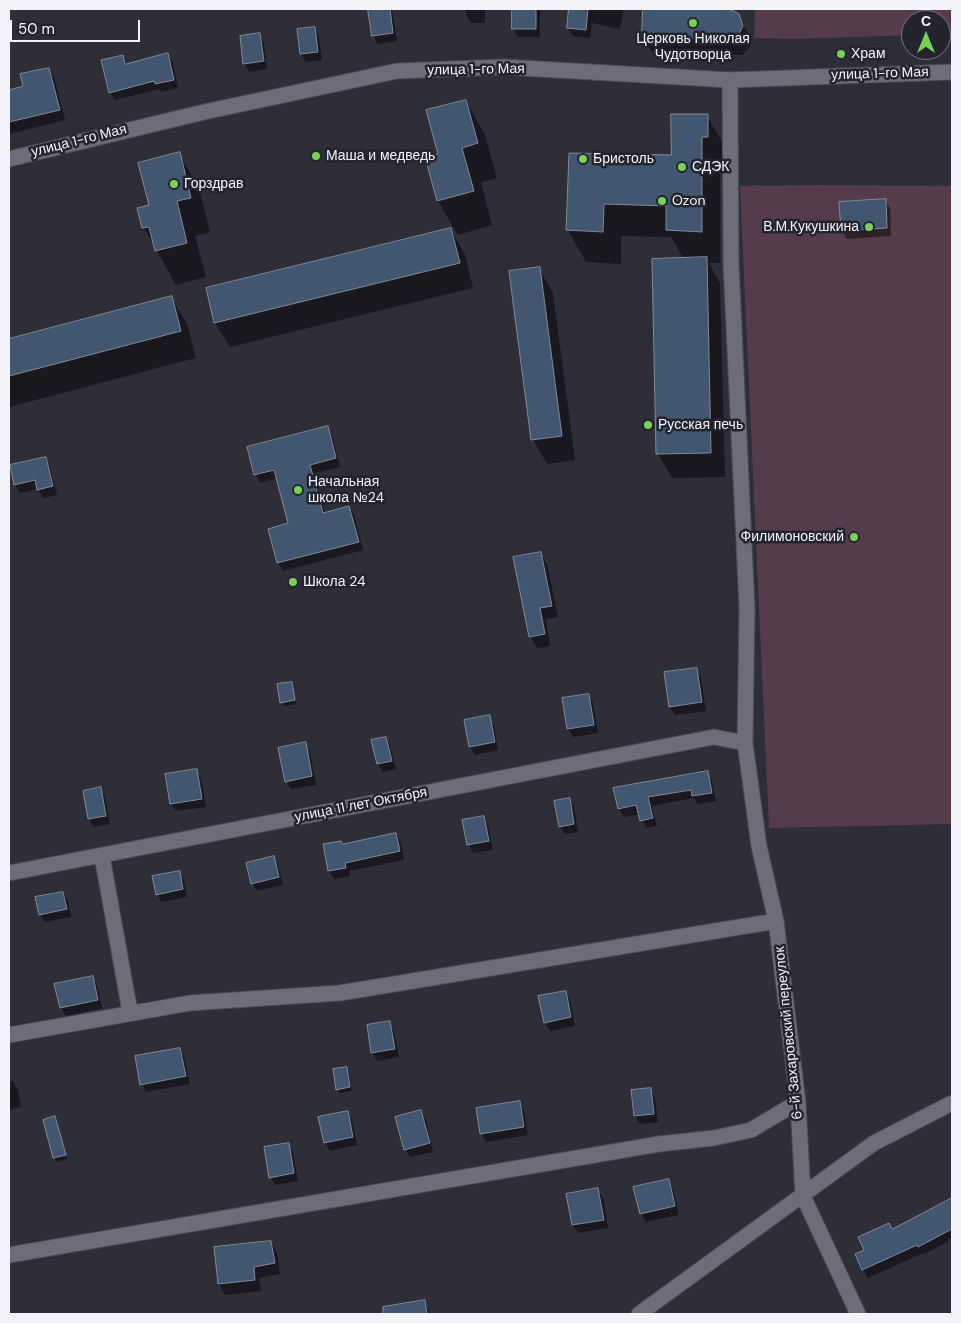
<!DOCTYPE html>
<html>
<head>
<meta charset="utf-8">
<style>
  body { margin:0 }
  #map { position:relative; width:961px; height:1323px; overflow:hidden; background:#2e2e39; font-family:"DM Sans",sans-serif }
  canvas { display:block }
  .frame { position:absolute; inset:0; border:10px solid #f3f3fa; pointer-events:none }
  .north { position:absolute; left:901px; top:10px; width:50px; height:50px; box-sizing:border-box; background:#24242f; border:1px solid #777780; border-radius:50%; rotate:0deg; font-size:14px; font-weight:700; line-height:20px; text-align:center; color:#f3f3fa }
  .north::after { content:''; display:block; margin:auto; width:18px; height:22px; background:#7ad156; clip-path:polygon(50% 0,100% 100%,50% 72%,0 100%) }
  .scale { position:absolute; left:10px; top:20px; width:130px; height:22px; box-sizing:border-box; border:2px solid #f3f3fa; border-top:0; padding-left:6px; font-size:15px; line-height:18px; white-space:nowrap; color:#f3f3fa; -webkit-text-stroke:4px #24242f; paint-order:stroke }
</style>
</head>
<body>
<div id="map">
<canvas width="961" height="1323"></canvas>
<div class="frame"></div>
<div class="north">С</div>
<div class="scale">50 m</div>
</div>
<script>
const context = document.querySelector('canvas').getContext('2d');
context.lineJoin = 'round';
function paint(path, color) {
  context.fillStyle = color;
  context.fill(path, 'evenodd');
}
function stroke(path, color, width, dash) {
  context.strokeStyle = color;
  context.lineWidth = width;
  context.lineCap = dash ? 'butt' : 'round';
  context.setLineDash(dash || []);
  context.stroke(path);
}
function label(font, color, halo, rows, align = 'center') {
  context.font = font + ' "DM Sans",sans-serif';
  context.lineWidth = 5;
  context.setLineDash([]);
  context.textBaseline = 'middle';
  context.strokeStyle = halo;
  context.fillStyle = color;
  for (const [text, x, y, turn = 0] of rows) {
    context.save();
    context.translate(x, y);
    context.rotate((+turn || 0) * Math.PI / 180);
    context.textAlign = isNaN(turn) ? turn : align;
    if (halo) context.strokeText(text, 0, 0);
    context.fillText(text, 0, 0);
    context.restore();
  }
}
const green = new Path2D(`
  M 755,9 L 952,9 L 952,34 L 941,34 L 941,20 L 911,20 L 911,35 L 795,39 L 754,38 Z
  M 819,185 L 952,186 L 952,824 L 769,828 L 740,186 Z`);
const shadow = new Path2D(`
  M 369,9 L 392,9 L 397,41 L 378,44 L 373,36 Z
  M 466,9 L 485,9 L 485,23 L 471,23 L 466,15 Z
  M 513,9 L 540,9 L 540,37 L 518,37 L 513,29 Z
  M 571,9 L 624,9 L 620,29 L 592,23 L 590,38 L 573,36 L 568,28 Z
  M 644,9 L 734,9 L 750,36 L 750,47 L 742,55 L 652,52 L 643,37 Z
  M 315,28 L 319,37 L 322,60 L 306,62 L 301,54 Z
  M 259,34 L 264,43 L 267,69 L 249,72 L 244,63 Z
  M 168,55 L 173,63 L 178,88 L 161,92 L 160,89 L 115,100 L 110,92 L 123,56 L 127,65 Z
  M 49,69 L 55,80 L 65,120 L 9,134 L 9,91 L 25,87 Z
  M 466,101 L 485,135 L 497,178 L 481,182 L 492,225 L 458,235 L 438,201 L 439,154 Z
  M 707,116 L 726,148 L 726,168 L 720,168 L 720,263 L 709,263 L 720,283 L 725,477 L 672,478 L 658,454 L 684,259 L 671,237 L 621,236 L 621,264 L 586,262 L 568,230 L 570,154 L 672,156 Z
  M 179,154 L 199,188 L 210,232 L 195,236 L 206,277 L 176,285 L 144,228 L 139,209 L 150,206 Z
  M 885,200 L 890,208 L 891,236 L 847,239 L 842,230 Z
  M 450,229 L 465,254 L 473,288 L 230,347 L 215,323 L 207,289 Z
  M 539,269 L 553,293 L 575,460 L 547,464 L 533,439 Z
  M 171,297 L 187,324 L 196,358 L 9,407 L 9,340 Z
  M 327,427 L 332,436 L 340,467 L 314,473 L 325,513 L 349,507 L 354,515 L 363,550 L 283,571 L 278,563 L 270,530 L 290,524 L 278,478 L 260,483 L 255,474 Z
  M 46,458 L 50,467 L 57,495 L 43,498 L 38,489 L 20,493 L 15,485 L 11,466 Z
  M 540,553 L 547,564 L 558,617 L 546,619 L 550,646 L 537,648 L 530,636 Z
  M 696,669 L 701,677 L 706,711 L 675,715 L 670,707 Z
  M 292,683 L 296,704 L 284,706 L 282,702 Z
  M 589,695 L 593,703 L 598,733 L 573,737 L 568,729 Z
  M 489,717 L 494,725 L 498,750 L 475,755 L 470,746 Z
  M 386,738 L 390,746 L 396,769 L 383,772 L 378,764 Z
  M 305,744 L 310,752 L 316,785 L 291,789 L 286,781 Z
  M 197,771 L 201,779 L 206,807 L 176,811 L 171,803 Z
  M 707,773 L 712,781 L 716,801 L 698,804 L 694,798 L 652,806 L 657,826 L 646,828 L 640,814 L 624,817 L 619,809 L 615,789 Z
  M 100,788 L 105,797 L 110,824 L 94,827 L 89,819 L 84,792 Z
  M 569,799 L 574,807 L 578,832 L 565,834 L 560,826 Z
  M 483,817 L 488,825 L 493,850 L 473,853 L 469,845 L 464,821 Z
  M 396,834 L 401,843 L 404,860 L 349,871 L 350,876 L 334,879 L 329,871 L 342,845 Z
  M 273,858 L 278,866 L 283,885 L 257,891 L 252,883 Z
  M 179,872 L 184,881 L 187,897 L 161,902 L 157,894 Z
  M 63,893 L 68,901 L 71,917 L 45,922 L 40,914 Z
  M 92,977 L 97,985 L 102,1008 L 66,1016 L 61,1008 Z
  M 565,992 L 570,1000 L 575,1026 L 550,1031 L 545,1023 Z
  M 389,1023 L 394,1031 L 399,1057 L 377,1061 L 372,1053 Z
  M 180,1049 L 184,1057 L 190,1084 L 146,1092 L 142,1084 Z
  M 347,1068 L 349,1072 L 352,1091 L 339,1093 L 337,1089 Z
  M 13,1081 L 18,1090 L 21,1107 L 9,1110 L 9,1082 Z
  M 650,1089 L 655,1098 L 658,1122 L 640,1124 L 635,1116 L 633,1091 Z
  M 519,1103 L 524,1111 L 528,1135 L 486,1142 L 481,1133 Z
  M 347,1112 L 352,1121 L 357,1145 L 330,1151 L 325,1143 Z
  M 421,1112 L 426,1120 L 433,1152 L 410,1157 L 405,1149 Z
  M 55,1118 L 67,1159 L 56,1162 L 44,1121 Z
  M 288,1144 L 293,1153 L 298,1181 L 275,1185 L 270,1177 Z
  M 668,1180 L 673,1189 L 679,1215 L 646,1222 L 641,1214 L 635,1188 Z
  M 598,1190 L 603,1198 L 608,1228 L 578,1233 L 573,1225 L 568,1195 Z
  M 952,1199 L 952,1236 L 948,1239 L 949,1241 L 924,1254 L 923,1253 L 868,1278 L 863,1269 L 866,1251 L 892,1230 Z
  M 271,1242 L 277,1253 L 280,1274 L 259,1278 L 261,1291 L 225,1295 L 219,1284 Z
  M 424,1301 L 430,1314 L 400,1314 L 398,1305 Z`);
const building = new Path2D(`
  M 368,9 L 390,9 L 393,33 L 372,36 Z
  M 512,9 L 536,9 L 536,29 L 512,29 Z
  M 569,9 L 588,9 L 586,30 L 567,28 Z
  M 643,9 L 726,9 L 734,11 L 739,14 L 743,26 L 738,36 L 727,40 L 642,37 Z
  M 315,27 L 318,52 L 300,54 L 297,29 Z
  M 260,33 L 264,61 L 243,64 L 240,36 Z
  M 168,53 L 174,80 L 155,84 L 154,81 L 109,93 L 101,60 L 123,55 L 125,64 Z
  M 49,68 L 60,110 L 9,122 L 9,90 L 23,86 L 20,74 Z
  M 466,100 L 478,143 L 462,148 L 474,191 L 437,201 L 425,157 L 438,154 L 426,110 Z
  M 671,114 L 708,114 L 708,137 L 702,137 L 702,232 L 666,230 L 666,206 L 604,204 L 603,232 L 566,230 L 569,153 L 671,155 Z
  M 180,152 L 191,198 L 177,201 L 187,243 L 155,251 L 149,227 L 142,228 L 137,208 L 149,205 L 138,163 Z
  M 886,199 L 887,228 L 841,231 L 839,202 Z
  M 451,228 L 460,263 L 214,323 L 206,288 Z
  M 707,257 L 711,453 L 656,454 L 652,259 Z
  M 540,267 L 562,436 L 531,440 L 509,271 Z
  M 172,296 L 181,331 L 9,376 L 9,339 Z
  M 328,426 L 336,458 L 310,465 L 323,513 L 349,506 L 359,542 L 277,563 L 268,529 L 288,523 L 274,470 L 254,475 L 247,447 Z
  M 46,457 L 53,486 L 37,490 L 35,480 L 14,485 L 10,465 Z
  M 541,552 L 552,606 L 540,608 L 545,634 L 529,637 L 513,557 Z
  M 697,668 L 702,702 L 669,707 L 664,672 Z
  M 292,682 L 295,700 L 280,703 L 277,684 Z
  M 589,694 L 594,725 L 567,729 L 562,698 Z
  M 490,715 L 495,742 L 469,747 L 464,720 Z
  M 386,737 L 392,761 L 377,764 L 371,740 Z
  M 306,742 L 312,776 L 285,782 L 278,748 Z
  M 197,769 L 202,799 L 170,804 L 165,774 Z
  M 708,771 L 712,793 L 692,796 L 691,790 L 648,797 L 653,818 L 640,821 L 636,805 L 618,809 L 613,788 Z
  M 101,787 L 106,816 L 88,819 L 83,791 Z
  M 570,798 L 574,824 L 559,827 L 554,801 Z
  M 484,816 L 489,841 L 467,845 L 462,820 Z
  M 396,833 L 400,851 L 345,863 L 346,868 L 328,871 L 323,844 L 341,841 L 342,844 Z
  M 274,856 L 279,877 L 251,884 L 246,863 Z
  M 180,871 L 183,889 L 156,895 L 152,876 Z
  M 63,892 L 67,909 L 39,915 L 35,897 Z
  M 93,976 L 98,1000 L 60,1008 L 54,984 Z
  M 566,991 L 571,1017 L 544,1023 L 538,996 Z
  M 390,1021 L 395,1049 L 371,1053 L 367,1025 Z
  M 180,1048 L 186,1076 L 140,1085 L 135,1056 Z
  M 347,1067 L 350,1087 L 336,1090 L 333,1069 Z
  M 651,1088 L 654,1114 L 634,1116 L 631,1090 Z
  M 520,1101 L 524,1127 L 480,1134 L 476,1108 Z
  M 421,1110 L 430,1143 L 404,1150 L 395,1117 Z
  M 348,1111 L 353,1137 L 324,1143 L 318,1117 Z
  M 55,1116 L 66,1155 L 53,1158 L 43,1120 Z
  M 289,1143 L 294,1173 L 269,1178 L 264,1147 Z
  M 669,1179 L 675,1206 L 640,1214 L 633,1187 Z
  M 598,1188 L 604,1220 L 572,1225 L 566,1194 Z
  M 952,1198 L 952,1229 L 918,1247 L 917,1245 L 862,1270 L 855,1254 L 864,1250 L 858,1237 L 889,1223 L 892,1229 Z
  M 271,1241 L 275,1263 L 254,1267 L 255,1280 L 218,1284 L 214,1247 Z
  M 425,1300 L 427,1314 L 383,1314 L 383,1307 Z`);
const street = new Path2D(`
  M 730,80 L 731,264 L 747,608 L 745,743 L 759,846 L 776,921 L 798,1102 L 803,1196 L 858,1314
  M 102,856 L 130,1012
  M 9,873 L 714,737 L 745,743
  M 9,1035 L 190,1003 L 340,993 L 776,921
  M 9,1255 L 659,1144 L 714,1138 L 751,1130 L 798,1102
  M 639,1314 L 874,1143 L 952,1103`);
const secondary = new Path2D(`
  M 9,159 L 204,112 L 397,71 L 504,67 L 730,80 L 952,72`);
const markers = [
  [693,23,5,"#7ad156"],
  [841,54,5,"#7ad156"],
  [316,156,5,"#7ad156"],
  [583,159,5,"#7ad156"],
  [682,167,5,"#7ad156"],
  [174,184,5,"#7ad156"],
  [662,201,5,"#7ad156"],
  [869,227,5,"#7ad156"],
  [648,425,5,"#7ad156"],
  [298,490,5,"#7ad156"],
  [854,537,5,"#7ad156"],
  [293,582,5,"#7ad156"]
];
const poiNames = [
  ["Церковь Николая",693,39,"center"],
  ["Чудотворца",693,55,"center"],
  ["Храм",851,54],
  ["Маша и медведь",326,156],
  ["Бристоль",593,159],
  ["СДЭК",692,167],
  ["Горздрав",184,184],
  ["Ozon",672,201],
  ["В.М.Кукушкина",859,227,"right"],
  ["Русская печь",658,425],
  ["Начальная",308,482],
  ["школа №24",308,498],
  ["Филимоновский",844,537,"right"],
  ["Школа 24",303,582]
];
const streetNames = [
  ["улица 1-го Мая",476,70,-1],
  ["улица 1-го Мая",880,74,-2],
  ["улица 1-го Мая",79,141,-14],
  ["улица 11 лет Октября",361,805,-11],
  ["6-й Захаровский переулок",789,1033,-96]
];
paint(green, '#553c4b');
paint(shadow, '#0007');
paint(building, '#425670');
stroke(building, '#818a95', 1);
stroke(street, '#4b4b54', 17);
stroke(secondary, '#4b4b54', 17);
stroke(street, '#6d6d7a', 15);
stroke(secondary, '#6d6d7a', 15);
for (const [x, y, r, color] of markers) {
  const dot = new Path2D();
  dot.arc(x, y, r, 0, 2 * Math.PI);
  context.fillStyle = color;
  context.fill(dot);
  stroke(dot, '#24242f', 2);
}
label('14px', '#f3f3fa', '#24242f', poiNames, 'left');
label('14px', '#f3f3fa', '#24242f', streetNames);
</script>
</body>
</html>
